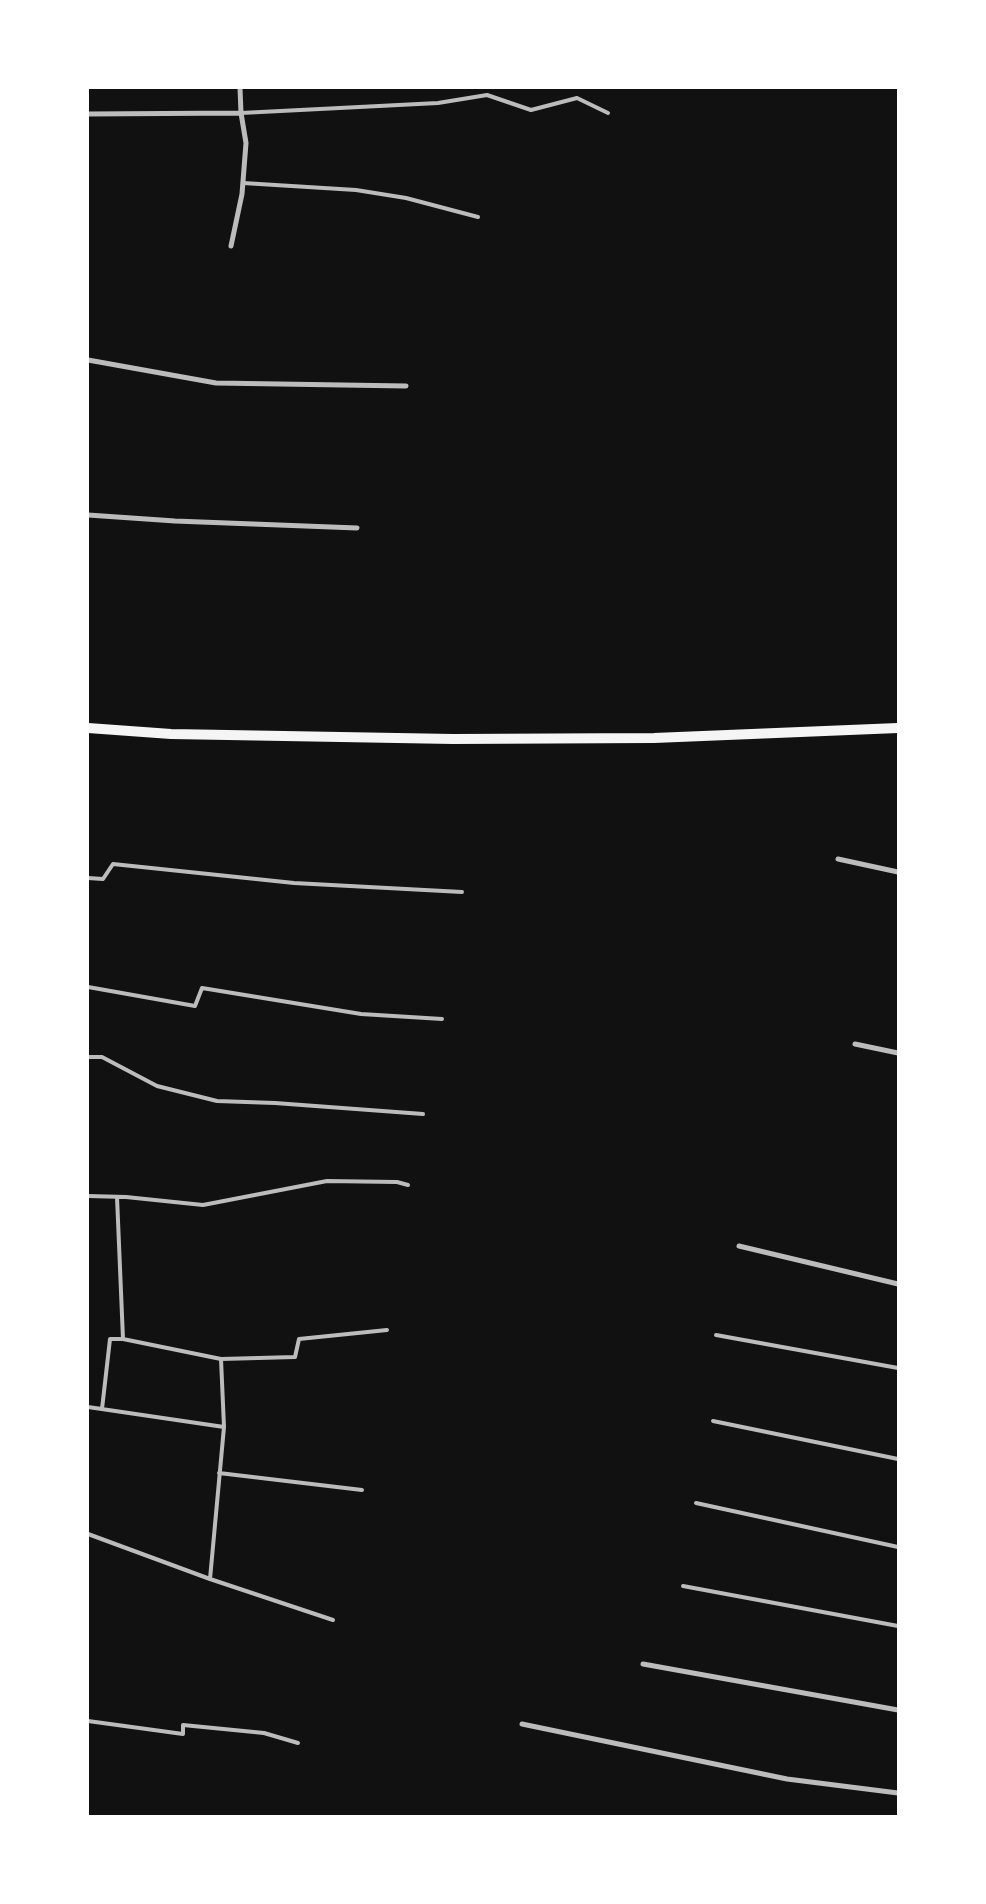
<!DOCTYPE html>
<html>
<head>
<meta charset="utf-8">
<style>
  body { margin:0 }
  #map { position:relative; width:986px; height:1904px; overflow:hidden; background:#111; font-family:"Sofia Sans Condensed",sans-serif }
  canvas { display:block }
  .frame { position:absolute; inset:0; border:89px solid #fff; pointer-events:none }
</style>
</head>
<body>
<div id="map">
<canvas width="986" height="1904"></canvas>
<div class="frame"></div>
</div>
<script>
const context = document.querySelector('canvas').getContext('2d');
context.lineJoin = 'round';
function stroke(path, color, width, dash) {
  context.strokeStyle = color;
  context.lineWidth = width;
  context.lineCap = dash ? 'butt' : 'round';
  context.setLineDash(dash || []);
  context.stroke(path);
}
const service = new Path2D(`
  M 241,113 L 438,103 L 487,95 L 531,110 L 577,98 L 608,113
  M 243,183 L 356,190 L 406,198 L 478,217
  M 88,878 L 103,879 L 113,864 L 294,883 L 462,892
  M 88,987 L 195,1006 L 202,988 L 361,1014 L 442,1019
  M 88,1057 L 102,1057 L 157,1086 L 217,1101 L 275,1103 L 423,1114
  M 88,1196 L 126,1197 L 203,1205 L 327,1181 L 397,1182 L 408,1185
  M 716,1335 L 898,1368
  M 123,1339 L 221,1359 L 295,1357 L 299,1339 L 387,1330
  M 88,1407 L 224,1427
  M 102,1409 L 110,1339 L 123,1339 L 117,1197
  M 713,1421 L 898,1459
  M 219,1473 L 362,1490
  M 696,1503 L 898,1547
  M 88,1534 L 210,1579 L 333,1620
  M 210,1579 L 224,1427 L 221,1359
  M 683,1586 L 898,1626
  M 88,1721 L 183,1734 L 183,1725 L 264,1733 L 298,1743`);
const minor = new Path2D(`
  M 88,114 L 241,113
  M 231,246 L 242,194 L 246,143 L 241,113 L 240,88
  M 88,360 L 216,383 L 406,386
  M 88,515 L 175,521 L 357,528
  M 838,859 L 898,872
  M 855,1044 L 898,1053
  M 739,1246 L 898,1284
  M 643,1664 L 898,1710
  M 522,1724 L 787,1779 L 898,1793`);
const secondary = new Path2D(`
  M 88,728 L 171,734 L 453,739 L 654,738 L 898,728`);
stroke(service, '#bcbcbc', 4);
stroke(minor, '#bcbcbc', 5);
stroke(secondary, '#f5f5f5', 10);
</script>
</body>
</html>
